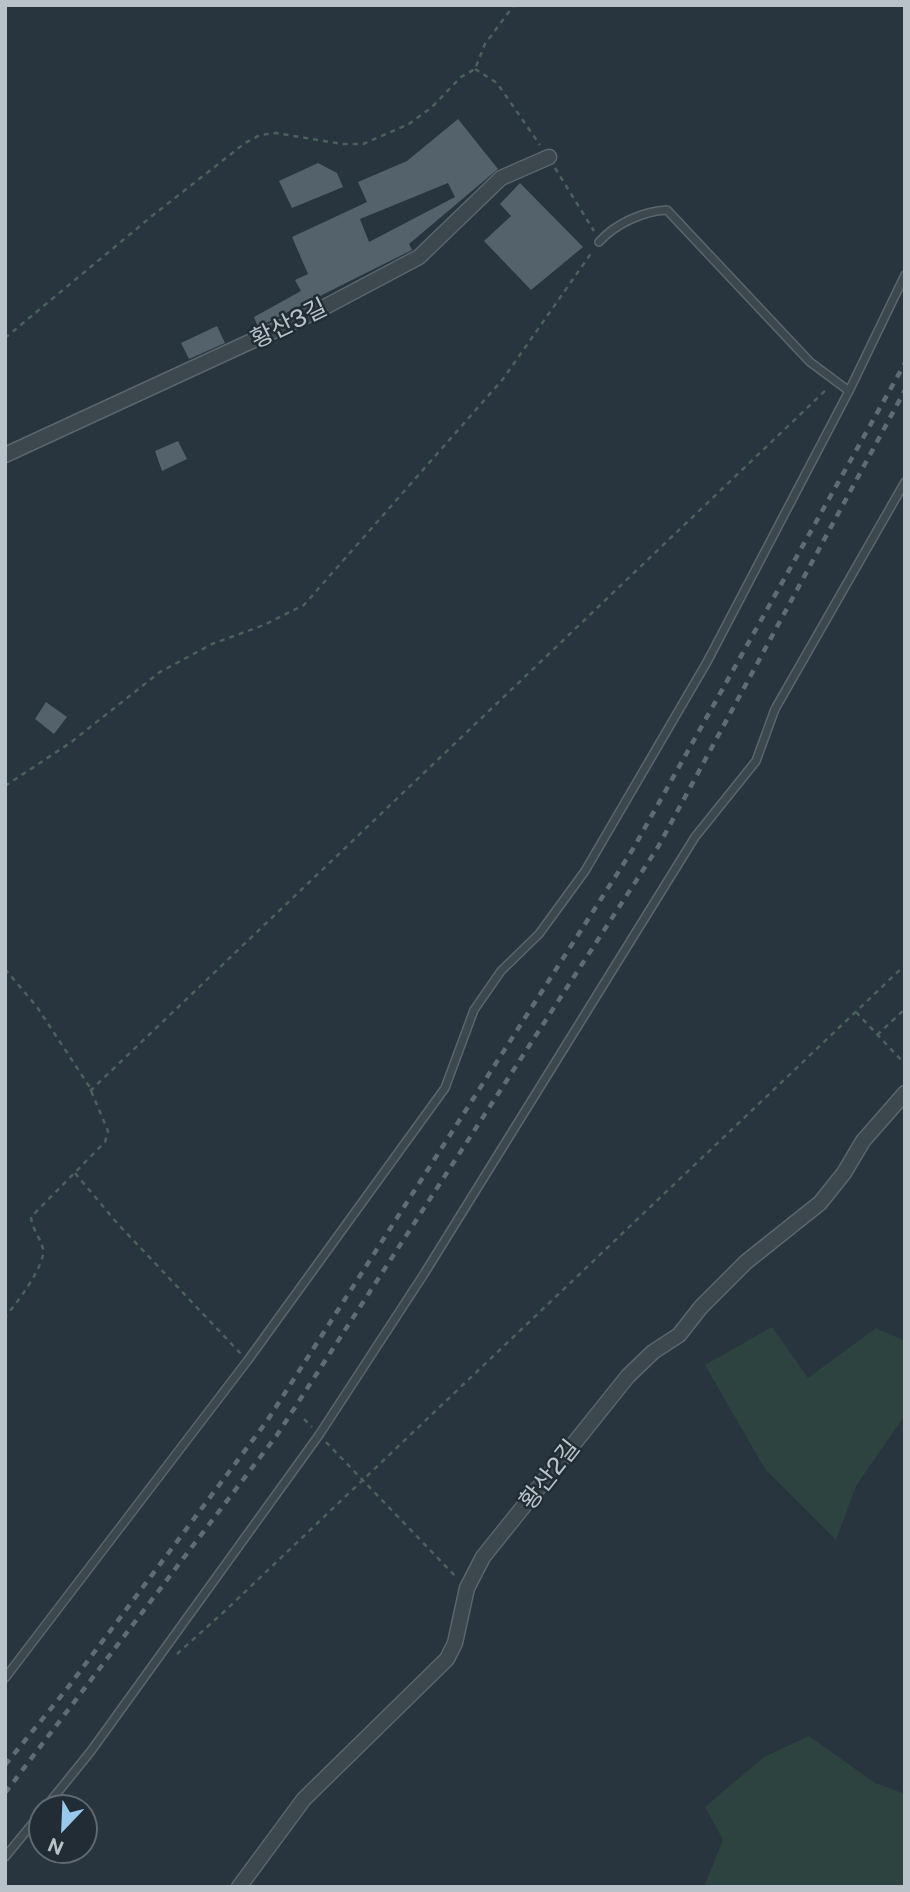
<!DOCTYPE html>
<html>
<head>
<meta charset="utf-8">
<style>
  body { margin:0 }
  #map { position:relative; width:910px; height:1892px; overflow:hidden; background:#28353e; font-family:"Public Sans",sans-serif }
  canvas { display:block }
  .frame { position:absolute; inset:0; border:7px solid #b9c2c9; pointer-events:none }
  .north { position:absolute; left:28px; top:1794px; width:70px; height:70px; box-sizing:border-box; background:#212c34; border:2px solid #5e6870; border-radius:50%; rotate:203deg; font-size:19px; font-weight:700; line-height:28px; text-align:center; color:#b9c2c9 }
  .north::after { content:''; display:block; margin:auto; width:24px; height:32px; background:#99c8ed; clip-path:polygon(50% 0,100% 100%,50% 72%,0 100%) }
</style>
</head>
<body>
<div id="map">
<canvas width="910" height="1892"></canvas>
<div class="frame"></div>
<div class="north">N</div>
</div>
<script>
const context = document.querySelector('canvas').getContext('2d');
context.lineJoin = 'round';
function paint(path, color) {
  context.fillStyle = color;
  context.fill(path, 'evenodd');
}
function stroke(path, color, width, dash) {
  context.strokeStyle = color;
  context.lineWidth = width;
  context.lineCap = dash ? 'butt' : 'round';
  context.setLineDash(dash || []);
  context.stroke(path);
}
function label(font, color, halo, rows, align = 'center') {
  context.font = font + ' "Public Sans","Noto Sans KR",sans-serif';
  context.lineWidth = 5;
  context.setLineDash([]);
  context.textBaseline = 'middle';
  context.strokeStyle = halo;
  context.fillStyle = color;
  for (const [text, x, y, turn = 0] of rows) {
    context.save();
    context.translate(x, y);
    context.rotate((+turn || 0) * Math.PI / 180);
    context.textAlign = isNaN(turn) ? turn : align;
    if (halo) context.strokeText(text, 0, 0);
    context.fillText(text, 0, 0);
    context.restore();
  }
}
const green = new Path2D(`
  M 772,1327 L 808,1378 L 876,1328 L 905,1341 L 905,1415 L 856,1486 L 836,1540 L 765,1469 L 705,1365 Z
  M 809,1736 L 875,1783 L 905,1794 L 905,1887 L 704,1887 L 723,1840 L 705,1807 L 764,1757 Z`);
const building = new Path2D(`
  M 458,119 L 498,169 L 409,244 L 412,250 L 258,327 L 254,317 L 301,291 L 295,280 L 308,274 L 292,237 L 367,202 L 358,182 L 407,161 ZM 448,183 L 455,197 L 369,242 L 360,219 Z
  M 318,163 L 337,173 L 343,187 L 292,208 L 279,181 Z
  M 520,183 L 583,247 L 531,290 L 484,241 L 511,216 L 500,204 Z
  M 217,326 L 225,343 L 189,359 L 181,343 Z
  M 178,441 L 187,459 L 162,471 L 155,451 Z
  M 46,702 L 67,717 L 54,734 L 35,719 Z`);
const path = new Path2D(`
  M 475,69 L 497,83 L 540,145
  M 555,168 L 594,231
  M 5,338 L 152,216 L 245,143 L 260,135 L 276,133 L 342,144 L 363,144 L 409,124 L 432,107 L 461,77 L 475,69 L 485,44 L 514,5
  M 5,786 L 70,743 L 160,672 L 212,644 L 264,625 L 304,605 L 503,379 L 592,252
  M 5,969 L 37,1007 L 89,1086 L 108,1131 L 105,1142 L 31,1217 C 32,1229 40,1237 43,1249 C 46,1265 16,1304 5,1317
  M 856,1012 L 905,1064
  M 877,1035 L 905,1009
  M 90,1091 L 828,388
  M 75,1173 L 117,1223 L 241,1354
  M 304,1419 L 312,1427
  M 326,1442 L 457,1578
  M 177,1654 L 228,1608 L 905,965`);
const service = new Path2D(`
  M 849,391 L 905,275
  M 5,1678 L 248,1360 L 445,1088 L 474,1010 L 501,971 L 539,934 L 585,871 L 707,662 L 849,391 L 810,362 L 667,210 C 643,211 615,224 599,242
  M 45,1808 L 91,1751 L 319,1435 L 424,1274 L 695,837 L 756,761 L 775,709 L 905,482
  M 5,1857 L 42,1812`);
const minor = new Path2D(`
  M 5,455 L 321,309 L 419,257 L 501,178 L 549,157
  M 239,1887 L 304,1799 L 447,1659 L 455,1643 L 467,1588 L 483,1557 L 628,1376 L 653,1352 L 679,1335 L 701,1307 L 746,1262 L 820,1203 L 844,1173 L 863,1141 L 905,1093`);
const rail = new Path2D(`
  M 5,1765 L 66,1690 L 267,1421 L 633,849 L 905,363
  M 5,1793 L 277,1435 L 658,847 L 905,390`);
const streetNames = [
  ["황산3길",289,324,-26],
  ["황산2길",550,1475,-52]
];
paint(green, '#2d4340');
paint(building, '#54626b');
stroke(service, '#5a656c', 10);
stroke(minor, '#5a656c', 17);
stroke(path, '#4c605e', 2.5, [5, 5]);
stroke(service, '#3c474e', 7);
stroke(minor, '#3c474e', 14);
stroke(rail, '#5f6c75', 4.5, [7, 7]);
label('24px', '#b9c2c9', '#212c34', streetNames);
</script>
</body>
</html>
